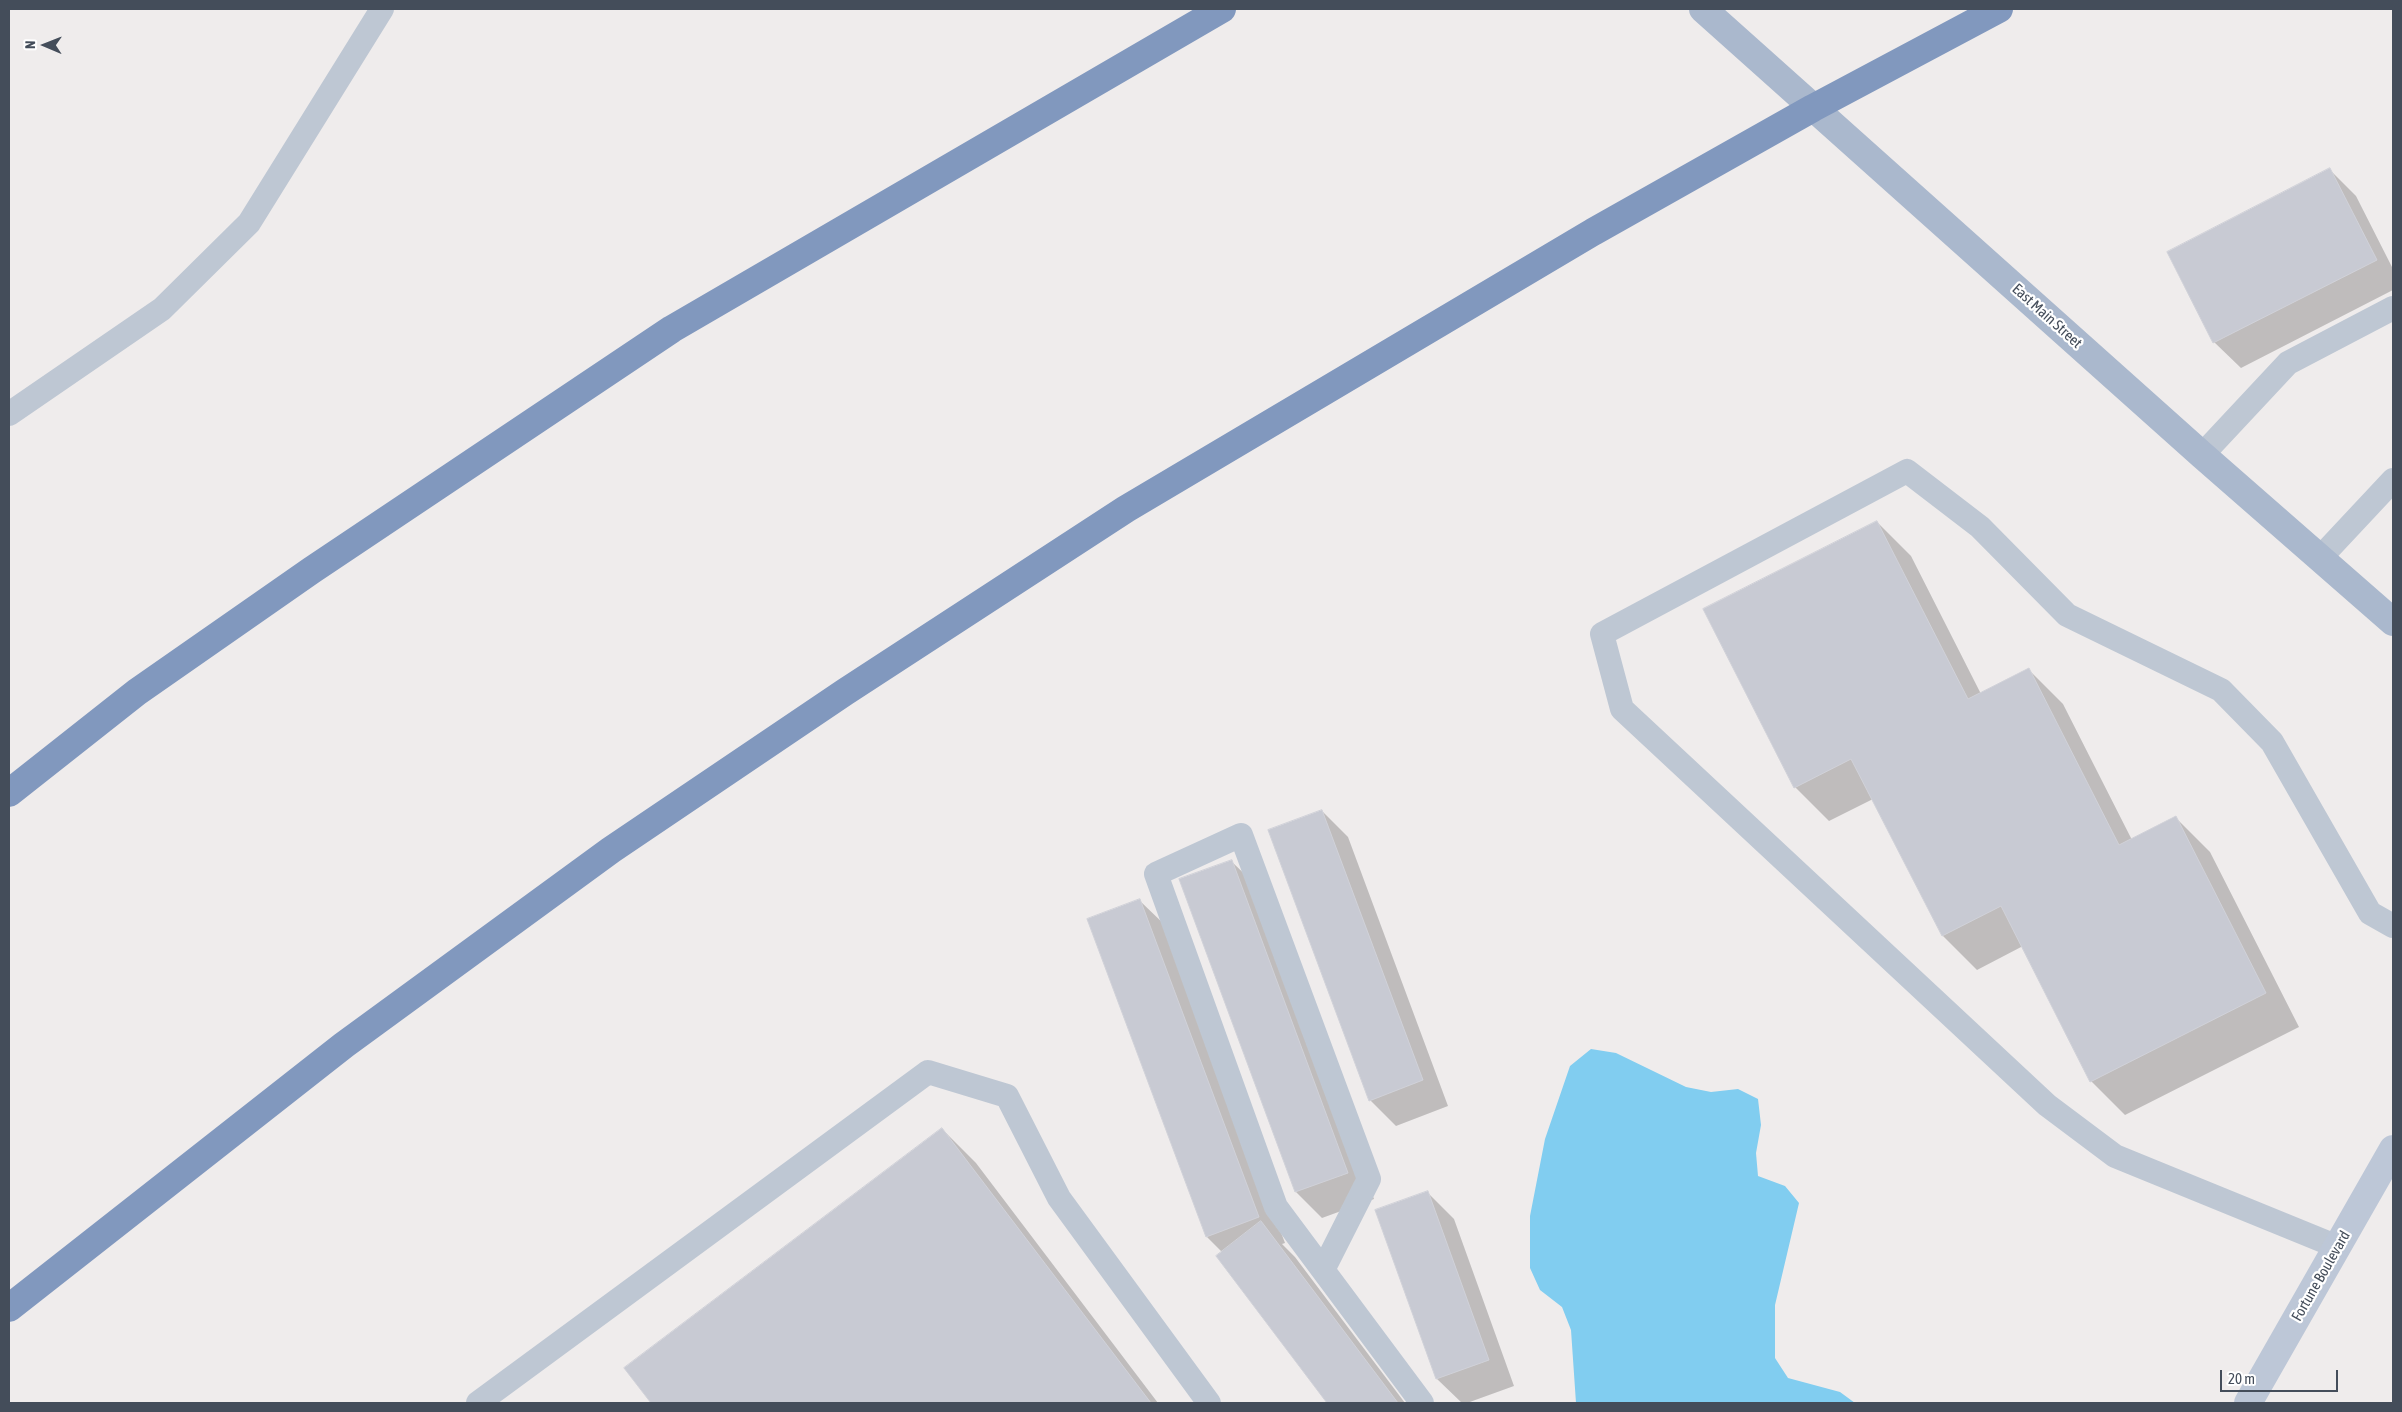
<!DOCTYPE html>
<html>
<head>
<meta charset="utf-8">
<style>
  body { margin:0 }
  #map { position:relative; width:2402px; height:1412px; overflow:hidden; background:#efecec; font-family:"Asap Condensed",sans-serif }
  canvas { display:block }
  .frame { position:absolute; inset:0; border:10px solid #444d5a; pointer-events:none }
  .north { position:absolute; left:20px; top:20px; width:50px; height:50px; -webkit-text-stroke:4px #fff; paint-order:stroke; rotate:271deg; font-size:14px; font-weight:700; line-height:20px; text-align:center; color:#444d5a }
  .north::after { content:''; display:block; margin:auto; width:18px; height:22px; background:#444d5a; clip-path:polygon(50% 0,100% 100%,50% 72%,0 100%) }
  .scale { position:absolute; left:2220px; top:1370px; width:118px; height:22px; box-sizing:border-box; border:2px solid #444d5a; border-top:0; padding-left:6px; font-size:15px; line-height:18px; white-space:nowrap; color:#444d5a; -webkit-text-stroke:4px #fff; paint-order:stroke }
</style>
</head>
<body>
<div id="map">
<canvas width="2402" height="1412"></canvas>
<div class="frame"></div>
<div class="north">N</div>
<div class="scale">20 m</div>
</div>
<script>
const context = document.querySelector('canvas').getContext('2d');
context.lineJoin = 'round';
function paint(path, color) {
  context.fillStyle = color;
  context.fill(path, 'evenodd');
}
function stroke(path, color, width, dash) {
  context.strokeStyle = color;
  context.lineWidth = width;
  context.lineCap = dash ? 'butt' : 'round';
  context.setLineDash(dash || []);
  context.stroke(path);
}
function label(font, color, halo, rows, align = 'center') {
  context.font = font + ' "Asap Condensed",sans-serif';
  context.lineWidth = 4.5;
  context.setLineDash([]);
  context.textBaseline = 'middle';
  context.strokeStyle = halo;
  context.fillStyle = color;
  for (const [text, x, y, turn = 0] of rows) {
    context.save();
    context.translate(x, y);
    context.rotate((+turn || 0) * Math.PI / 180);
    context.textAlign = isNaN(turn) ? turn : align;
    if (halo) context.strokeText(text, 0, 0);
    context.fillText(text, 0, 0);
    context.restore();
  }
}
const water = new Path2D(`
  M 1591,1049 L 1616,1053 L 1686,1087 L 1711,1092 L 1738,1089 L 1758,1099 L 1761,1125 L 1756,1153 L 1758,1176 L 1785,1186 L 1799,1203 L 1775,1305 L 1775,1358 L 1788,1378 L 1840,1392 L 1855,1403 L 1576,1403 L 1571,1330 L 1562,1307 L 1540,1290 L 1530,1268 L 1530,1216 L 1545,1139 L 1570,1066 Z`);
const shadow = new Path2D(`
  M 2330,170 L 2356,196 L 2393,269 L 2393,290 L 2241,368 L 2214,342 Z
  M 1877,522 L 1911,556 L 1981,694 L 2029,670 L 2063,704 L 2132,840 L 2176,818 L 2210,852 L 2299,1027 L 2125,1115 L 2091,1081 L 2023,946 L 1977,970 L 1943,936 L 1873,799 L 1829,821 L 1795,787 Z
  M 1322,811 L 1348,837 L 1448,1106 L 1396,1126 L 1370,1100 Z
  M 1231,861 L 1258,887 L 1374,1199 L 1322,1218 L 1296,1192 L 1180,880 Z
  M 1139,900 L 1166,926 L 1285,1243 L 1282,1244 L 1295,1257 L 1405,1403 L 1328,1403 L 1217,1256 L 1222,1252 L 1207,1237 L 1088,919 Z
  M 942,1129 L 976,1163 L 1158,1403 L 653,1403 L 626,1368 Z
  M 1428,1193 L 1454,1219 L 1514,1386 L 1467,1403 L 1462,1403 L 1437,1379 Z`);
const building = new Path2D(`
  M 2330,168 L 2377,260 L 2213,343 L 2167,252 Z
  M 1877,521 L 1968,699 L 2029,668 L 2119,845 L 2176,816 L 2266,993 L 2090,1082 L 2001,906 L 1942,936 L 1851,759 L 1794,788 L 1703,609 Z
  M 1322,810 L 1423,1080 L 1369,1101 L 1268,830 Z
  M 1232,860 L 1348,1173 L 1295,1192 L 1179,879 Z
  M 1140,899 L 1259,1217 L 1206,1237 L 1087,919 Z
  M 942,1128 L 1151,1403 L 651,1403 L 624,1368 Z
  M 1428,1191 L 1489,1360 L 1436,1379 L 1375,1210 Z
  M 1261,1221 L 1398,1403 L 1327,1403 L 1216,1256 Z`);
const service = new Path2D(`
  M 9,414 L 162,309 L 249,223 L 382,9
  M 2202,455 L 2288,363 L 2393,308
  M 2320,558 L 2393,480
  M 2338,1247 L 2115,1156 L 2047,1105 L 1622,709 L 1602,634 L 1907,471 L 1980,527 L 2067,615 L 2221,690 L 2272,742 L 2370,913 L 2393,926
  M 1323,1270 L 1369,1179 L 1241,835 L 1156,874 L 1276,1207 L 1422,1403
  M 478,1403 L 928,1072 L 1007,1096 L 1059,1198 L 1209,1403`);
const secondary = new Path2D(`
  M 2248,1403 L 2393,1149`);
const primary = new Path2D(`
  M 1703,9 L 2202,455 L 2393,622`);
const motorway = new Path2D(`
  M 9,793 L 137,692 L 312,570 L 672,329 L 1222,9
  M 9,1308 L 344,1045 L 611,850 L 845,692 L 1126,509 L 1593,232 L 1813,108 L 1999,9`);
const streetNames = [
  ["East Main Street",2047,316,42],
  ["Fortune Boulevard",2321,1276,-60]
];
paint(water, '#81cdf0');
paint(shadow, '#0003');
paint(building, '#c8cad3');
stroke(building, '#d0d1d8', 1);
stroke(service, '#bec7d3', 24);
stroke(secondary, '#bdc7d7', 28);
stroke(primary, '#aab8cd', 28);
stroke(motorway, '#8198be', 28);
label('15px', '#444d5a', '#fff', streetNames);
</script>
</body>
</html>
